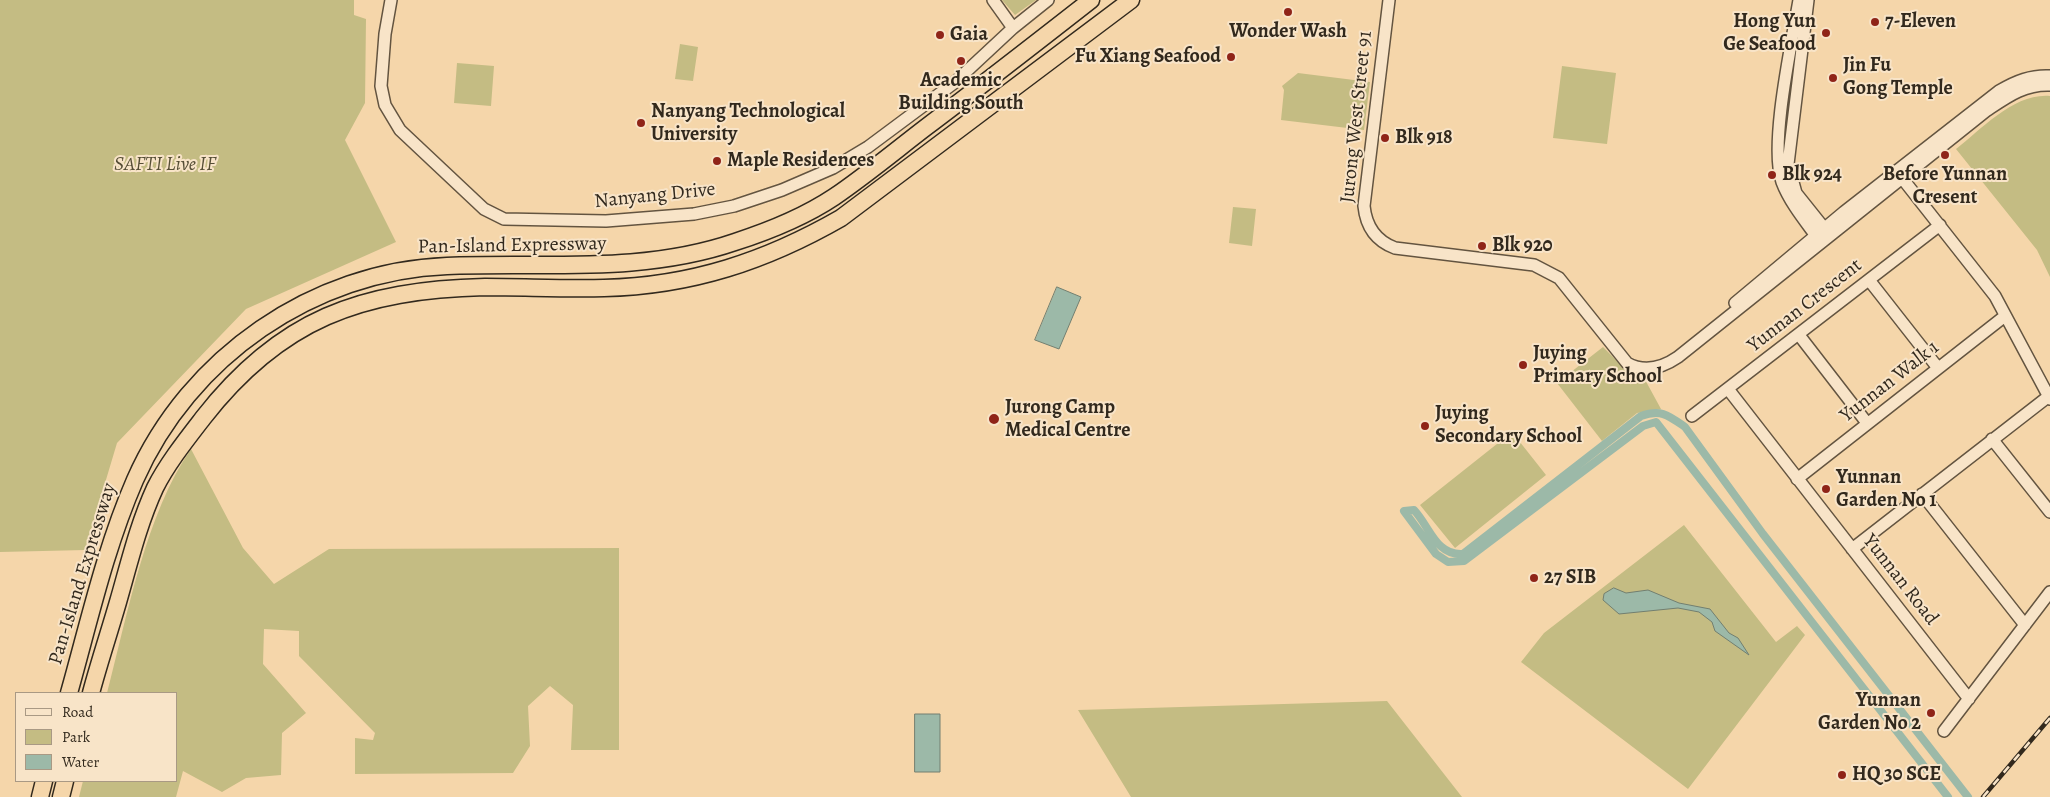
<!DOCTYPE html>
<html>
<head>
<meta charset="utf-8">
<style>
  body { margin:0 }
  #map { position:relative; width:2050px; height:797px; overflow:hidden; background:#f5d6aa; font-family:Alegreya,serif }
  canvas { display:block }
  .legend { position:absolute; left:15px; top:692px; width:162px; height:90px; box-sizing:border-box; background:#f8e4c8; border:1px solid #a99984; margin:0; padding:6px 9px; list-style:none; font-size:15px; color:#32291d }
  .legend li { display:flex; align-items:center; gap:10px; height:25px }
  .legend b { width:25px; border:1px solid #a99984 }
</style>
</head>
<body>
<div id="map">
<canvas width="2050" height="797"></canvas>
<ul class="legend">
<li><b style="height:6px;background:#f8e4c8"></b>Road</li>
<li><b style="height:14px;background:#c4bc83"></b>Park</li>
<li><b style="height:14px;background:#9cb9a8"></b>Water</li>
</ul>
</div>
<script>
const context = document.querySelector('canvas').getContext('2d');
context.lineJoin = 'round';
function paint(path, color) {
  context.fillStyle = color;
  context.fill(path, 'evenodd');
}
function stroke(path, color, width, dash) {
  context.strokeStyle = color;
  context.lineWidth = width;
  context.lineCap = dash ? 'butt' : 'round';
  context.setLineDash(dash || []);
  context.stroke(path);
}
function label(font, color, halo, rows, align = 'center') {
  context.font = font + ' Alegreya,serif';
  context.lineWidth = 4;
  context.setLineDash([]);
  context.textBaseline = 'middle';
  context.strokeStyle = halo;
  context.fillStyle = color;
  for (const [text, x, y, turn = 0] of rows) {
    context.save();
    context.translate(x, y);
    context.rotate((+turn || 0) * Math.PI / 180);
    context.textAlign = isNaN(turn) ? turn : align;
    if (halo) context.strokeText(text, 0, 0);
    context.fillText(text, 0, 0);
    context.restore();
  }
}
const green = new Path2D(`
  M 0,0 L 354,0 L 354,15 L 366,19 L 365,103 L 345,140 L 396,242 L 246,309 L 117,443 L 85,550 L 0,552 Z
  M 1002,0 L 1036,0 L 1015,15 Z
  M 680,44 L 698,47 L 693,81 L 675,79 Z
  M 457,63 L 494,66 L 491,106 L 454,103 Z
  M 1562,66 L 1616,73 L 1607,144 L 1553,138 Z
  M 1298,73 L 1370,82 L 1364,130 L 1281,120 L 1284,90 L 1282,86 Z
  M 2050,96 L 2050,277 L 2037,250 L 1956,149 C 1982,129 2014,93 2050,96 Z
  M 1233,207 L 1256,209 L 1252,246 L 1229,243 Z
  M 1603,347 L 1625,369 L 1643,376 L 1661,409 L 1637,413 L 1602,441 L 1557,383 Z
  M 1512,432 L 1546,475 L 1455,548 L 1420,505 Z
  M 191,449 L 243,548 L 274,584 L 329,549 L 619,548 L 619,750 L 571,750 L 573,705 L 550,686 L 528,706 L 530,746 L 513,773 L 355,774 L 355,738 L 373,740 L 375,733 L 299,656 L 299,631 L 264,629 L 263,664 L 306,713 L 282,733 L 281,775 L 246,778 L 222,792 L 183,771 L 176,797 L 79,797 L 83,781 L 176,781 L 176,693 L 107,693 C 127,617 146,513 191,449 Z
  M 1684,525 L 1776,642 L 1797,626 L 1805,635 L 1688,789 L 1521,662 L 1544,633 Z
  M 1387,701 L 1462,797 L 1131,797 L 1078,710 Z`);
const water = new Path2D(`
  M 1057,287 L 1081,297 L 1059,349 L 1035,340 Z
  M 1614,588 L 1626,593 L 1648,590 L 1679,603 L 1710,609 L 1729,633 L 1738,638 L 1749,655 L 1715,631 L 1712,622 L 1699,612 L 1678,608 L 1619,614 L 1603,600 L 1604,594 Z
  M 915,714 L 940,714 L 940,772 L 915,772 Z`);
const canal = new Path2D(`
  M 1948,797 L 1656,422 L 1643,426 L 1464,561 L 1448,562 L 1436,554 L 1404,511 L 1414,510 C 1430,527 1436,556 1463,554 L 1641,416 C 1661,409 1668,415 1685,427 L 1763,534 L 1968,797`);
const minor = new Path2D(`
  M 391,0 L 385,34 L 381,86 L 385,105 L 400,130 L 484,209 L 504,219 L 606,221 L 694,214 L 734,206 L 782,190 L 833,168 L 868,147 L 954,83 L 1013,28 L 1048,0
  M 993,0 L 1013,28
  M 1389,0 L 1364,206 C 1366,226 1376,241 1395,248 L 1534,265 L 1559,278 L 1627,363 C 1645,373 1662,368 1678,357 L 1986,111 C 2007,97 2024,84 2050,85
  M 1799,0 C 1792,42 1769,145 1782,182 C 1790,203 1806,222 1819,240
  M 1808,0 L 1788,164 L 1796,193 L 1828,233
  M 1900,172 L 1902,178 L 1995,296 L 2050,399
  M 1869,280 L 1938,368
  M 1735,303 L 1844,212 L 1999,91 C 2016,81 2031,75 2050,76
  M 1799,335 L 1867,423
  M 1728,389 L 1969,699
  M 1692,416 L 1940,225
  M 1992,439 L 2050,512
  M 1797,479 L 2005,316
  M 1922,494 L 2025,625
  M 1852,549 L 2049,396
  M 1944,731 L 2050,592`);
const highway = new Path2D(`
  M 69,693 C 89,622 105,549 135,480 C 189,357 313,271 447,266 C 544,262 642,274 735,242 C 769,231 804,217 834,197 C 865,176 895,151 925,128 C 981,86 1036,43 1091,0
  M 91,693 C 99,663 109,633 118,602 C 129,564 138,525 155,488 C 167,464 186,440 203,418 C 280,319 361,290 485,287 C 525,287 565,289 604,288 C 691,286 766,261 841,218 L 1131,0
  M 40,797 L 44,781
  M 61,797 L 65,781`);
const rail = new Path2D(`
  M 1983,797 L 2050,718`);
const markers = [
  [1288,12,5,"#8f2418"],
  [1875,22,5,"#8f2418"],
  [1826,33,5,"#8f2418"],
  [940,35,5,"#8f2418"],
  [1231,57,5,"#8f2418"],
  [961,61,5,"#8f2418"],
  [1833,78,5,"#8f2418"],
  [641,123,5,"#8f2418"],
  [1385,138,5,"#8f2418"],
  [1945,155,5,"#8f2418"],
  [717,161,5,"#8f2418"],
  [1772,175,5,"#8f2418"],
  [1482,246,5,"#8f2418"],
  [1523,365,5,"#8f2418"],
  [994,419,6,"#8f2418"],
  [1425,426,5,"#8f2418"],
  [1826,489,5,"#8f2418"],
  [1534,578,5,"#8f2418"],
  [1931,713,5,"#8f2418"],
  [1842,775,5,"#8f2418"]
];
const poiNames = [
  ["Hong Yun",1816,22,"right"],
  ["Ge Seafood",1816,45,"right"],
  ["7-Eleven",1885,22],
  ["Wonder Wash",1288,32,"center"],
  ["Gaia",950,35],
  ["Fu Xiang Seafood",1221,57,"right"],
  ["Jin Fu",1843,66],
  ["Gong Temple",1843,89],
  ["Academic",961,81,"center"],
  ["Building South",961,104,"center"],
  ["Nanyang Technological",651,112],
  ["University",651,135],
  ["Blk 918",1395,138],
  ["Maple Residences",727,161],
  ["Blk 924",1782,175],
  ["Before Yunnan",1945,175,"center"],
  ["Cresent",1945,198,"center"],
  ["Blk 920",1492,246],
  ["Juying",1533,354],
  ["Primary School",1533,377],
  ["Jurong Camp",1005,408],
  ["Medical Centre",1005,431],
  ["Juying",1435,414],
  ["Secondary School",1435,437],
  ["Yunnan",1836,478],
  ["Garden No 1",1836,501],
  ["27 SIB",1544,578],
  ["Yunnan",1921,701,"right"],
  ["Garden No 2",1921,724,"right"],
  ["HQ 30 SCE",1852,775]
];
const streetNames = [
  ["Jurong West Street 91",1357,117,-84],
  ["Nanyang Drive",655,196,-6],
  ["Pan-Island Expressway",512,246,-1],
  ["Yunnan Crescent",1805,306,-38],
  ["Yunnan Walk 1",1890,382,-38],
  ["Pan-Island Expressway",83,574,-73],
  ["Yunnan Road",1900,580,52]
];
const parkNames = [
  ["SAFTI Live IF",165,165]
];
paint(green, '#c4bc83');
paint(water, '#9cb9a8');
stroke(water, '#727f70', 1);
stroke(canal, '#9cb9a8', 8);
stroke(minor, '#635440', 14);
stroke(highway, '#32291d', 19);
stroke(minor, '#f8e4c8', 11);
stroke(highway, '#f5d6aa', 16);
stroke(rail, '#32291d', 4.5);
stroke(rail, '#f8e4c8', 2.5, [8]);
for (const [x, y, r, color] of markers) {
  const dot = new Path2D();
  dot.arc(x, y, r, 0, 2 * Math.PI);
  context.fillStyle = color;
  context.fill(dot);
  stroke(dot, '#f8e4c8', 2);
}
label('bold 20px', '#32291d', '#f8e4c8', poiNames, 'left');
label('20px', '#32291d', '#f8e4c8', streetNames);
label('italic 20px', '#564e36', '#f8e4c8', parkNames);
</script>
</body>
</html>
